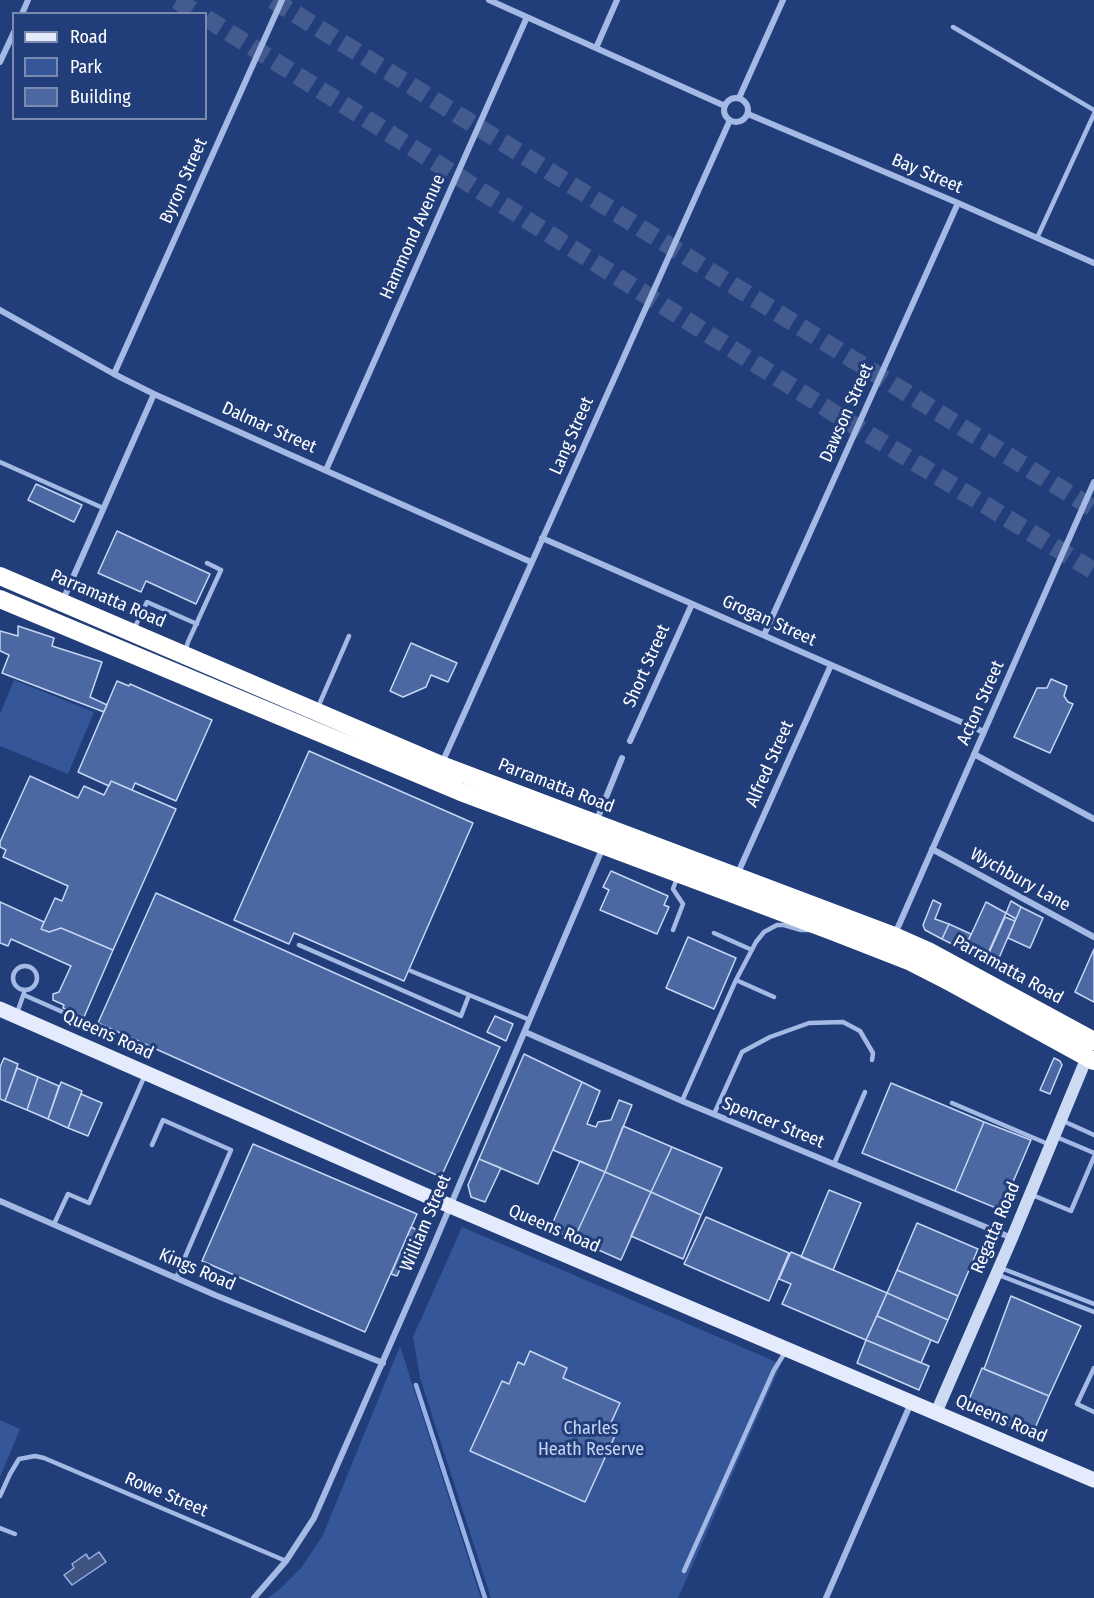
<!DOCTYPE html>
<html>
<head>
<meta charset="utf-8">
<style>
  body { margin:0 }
  #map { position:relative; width:1094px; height:1598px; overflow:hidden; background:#223e7a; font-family:"Fira Sans Condensed",sans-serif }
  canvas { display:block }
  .legend { position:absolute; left:12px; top:12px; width:195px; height:108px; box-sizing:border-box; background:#223e7a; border:2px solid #7a8baf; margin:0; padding:8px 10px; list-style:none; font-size:18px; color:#fff }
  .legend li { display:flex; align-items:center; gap:12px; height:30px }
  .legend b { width:30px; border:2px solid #7a8baf }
</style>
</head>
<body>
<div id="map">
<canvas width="1094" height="1598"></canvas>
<ul class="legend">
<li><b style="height:8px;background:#e4ebfd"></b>Road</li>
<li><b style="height:16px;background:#355698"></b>Park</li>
<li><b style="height:16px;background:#4b68a3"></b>Building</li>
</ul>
</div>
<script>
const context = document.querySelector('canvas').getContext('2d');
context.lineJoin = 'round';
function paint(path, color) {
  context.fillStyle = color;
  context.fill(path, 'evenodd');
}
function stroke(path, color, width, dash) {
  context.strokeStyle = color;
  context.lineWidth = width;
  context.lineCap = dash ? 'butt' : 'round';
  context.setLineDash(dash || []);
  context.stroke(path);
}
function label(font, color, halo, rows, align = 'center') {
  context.font = font + ' "Fira Sans Condensed",sans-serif';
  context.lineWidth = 6;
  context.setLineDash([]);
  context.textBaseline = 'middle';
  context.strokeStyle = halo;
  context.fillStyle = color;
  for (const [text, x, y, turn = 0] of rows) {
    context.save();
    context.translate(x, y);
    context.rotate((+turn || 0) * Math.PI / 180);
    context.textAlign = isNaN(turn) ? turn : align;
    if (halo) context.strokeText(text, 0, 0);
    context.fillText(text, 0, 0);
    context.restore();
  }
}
const green = new Path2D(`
  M 14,680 L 94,712 L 68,774 L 0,746 L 0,714 Z
  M 462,1227 L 781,1364 L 678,1598 L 491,1598 L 420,1378 L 413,1337 Z
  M 400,1346 L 481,1598 L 268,1598 L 279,1590 L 301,1568 L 323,1535 Z
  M 0,1420 L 20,1429 L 0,1477 Z`);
const water = new Path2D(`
  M 99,1552 L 106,1562 L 72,1585 L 64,1575 L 74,1568 L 72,1564 L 86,1554 L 89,1559 Z`);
const stream = new Path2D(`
  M 416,1385 L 485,1598`);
const building = new Path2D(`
  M 36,484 L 82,505 L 74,522 L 28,500 Z
  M 117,531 L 210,574 L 196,604 L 146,581 L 141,592 L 98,573 Z
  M 18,626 L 54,638 L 52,646 L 102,662 L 90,697 L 107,705 L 104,712 L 2,673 L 9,655 L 0,651 L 0,631 L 18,636 Z
  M 411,643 L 457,663 L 448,682 L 431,675 L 426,687 L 403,697 L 390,691 Z
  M 1051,679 L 1067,686 L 1064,696 L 1068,702 L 1073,704 L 1050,753 L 1014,737 L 1037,688 L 1047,688 Z
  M 117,681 L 129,686 L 130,684 L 212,720 L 176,801 L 135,783 L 132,790 L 111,781 L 109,786 L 78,772 Z
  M 309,751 L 473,823 L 404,981 L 294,933 L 289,944 L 234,920 Z
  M 30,776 L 78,798 L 84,786 L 104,795 L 111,781 L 176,809 L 113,950 L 61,928 L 49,932 L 41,929 L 55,898 L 62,901 L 68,886 L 3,857 L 6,850 L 0,847 L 0,842 Z
  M 611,871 L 668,896 L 664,905 L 669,907 L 657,934 L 600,910 L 609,890 L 603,887 Z
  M 156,893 L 500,1047 L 441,1177 L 98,1023 Z
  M 933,900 L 941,904 L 935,919 L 949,924 L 942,939 L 925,930 L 923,925 Z
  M 1011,901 L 1021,907 L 1016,919 L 1006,913 Z
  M 0,902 L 44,922 L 41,929 L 49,932 L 61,928 L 113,950 L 84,1017 L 63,1008 L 64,1005 L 53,1000 L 53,994 L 59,992 L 71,966 L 11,939 L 8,946 L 0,943 Z
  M 986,902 L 1006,913 L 985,960 L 964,950 Z
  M 1021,907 L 1043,918 L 1030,948 L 1008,938 Z
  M 1005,917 L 1015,921 L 999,958 L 989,953 Z
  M 949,924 L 971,934 L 964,950 L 942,939 Z
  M 688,937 L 736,958 L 714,1009 L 666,988 Z
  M 1094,949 L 1094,1002 L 1075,992 Z
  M 989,953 L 999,958 L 995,967 L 985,962 Z
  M 495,1016 L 513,1024 L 506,1041 L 487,1032 Z
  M 524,1054 L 582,1082 L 538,1184 L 479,1159 Z
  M 4,1058 L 18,1064 L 5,1101 L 0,1099 L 0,1067 Z
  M 1054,1058 L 1060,1061 L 1062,1065 L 1050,1094 L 1040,1090 Z
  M 17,1068 L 38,1077 L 27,1110 L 5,1101 Z
  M 38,1077 L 59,1086 L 48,1119 L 27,1110 Z
  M 61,1082 L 82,1091 L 68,1128 L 48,1119 Z
  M 582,1082 L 600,1091 L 587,1124 L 596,1127 L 598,1122 L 611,1120 L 619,1100 L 632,1105 L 605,1172 L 553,1150 Z
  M 891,1083 L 984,1122 L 955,1191 L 862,1153 Z
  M 81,1094 L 102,1103 L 88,1136 L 68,1128 Z
  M 984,1122 L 1031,1140 L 1001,1210 L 955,1191 Z
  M 623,1126 L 672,1147 L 651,1192 L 605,1172 Z
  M 253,1144 L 417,1214 L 365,1332 L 202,1261 Z
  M 672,1147 L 722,1168 L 701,1215 L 651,1192 Z
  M 479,1159 L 501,1168 L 485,1202 L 471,1197 L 468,1185 Z
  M 580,1161 L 605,1172 L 574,1239 L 550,1229 Z
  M 605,1172 L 651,1192 L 621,1260 L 574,1239 Z
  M 829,1190 L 861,1203 L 833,1270 L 801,1257 Z
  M 651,1192 L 701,1215 L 683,1259 L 631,1236 Z
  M 706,1217 L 789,1253 L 769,1301 L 684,1264 Z
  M 917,1223 L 978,1249 L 958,1296 L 897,1270 Z
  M 411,1227 L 417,1230 L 397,1276 L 391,1274 Z
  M 791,1252 L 887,1293 L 866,1340 L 782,1304 L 791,1284 L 779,1279 Z
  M 897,1270 L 958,1296 L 948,1320 L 887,1293 Z
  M 887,1293 L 948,1320 L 938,1343 L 877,1316 Z
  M 1011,1296 L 1081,1326 L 1049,1396 L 984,1369 Z
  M 877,1316 L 931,1340 L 921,1363 L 866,1340 Z
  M 866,1340 L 929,1366 L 919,1390 L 857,1363 Z
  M 530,1351 L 567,1368 L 563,1378 L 620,1403 L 610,1425 L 618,1429 L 585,1502 L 470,1451 L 502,1381 L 509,1384 L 518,1362 L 524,1365 Z
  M 982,1368 L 1049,1396 L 1032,1435 L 966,1407 Z`);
const highwayTunnel = new Path2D(`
  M 177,0 L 198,14
  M 273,0 L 1094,509
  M 206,18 L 837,415 L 1094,571`);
const lane = new Path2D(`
  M 953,27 L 1094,110
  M 1037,238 L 1094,114
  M 0,462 L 103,508
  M 134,629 L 147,602 L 197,624
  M 185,652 L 188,642 L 221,570 L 207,563
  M 318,707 L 349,636
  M 673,930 L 683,904 L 673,889 L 677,878
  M 714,933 L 752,950
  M 299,945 L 461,1016 L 469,995
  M13 978a12 12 0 1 1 24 0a12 12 0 1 1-24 0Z
  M 411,971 L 530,1020
  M 736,980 L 774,997
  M 24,995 L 74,1017
  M 17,1013 L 24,993
  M 682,1101 L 736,980 L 756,942 L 764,932 L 777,925 L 784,925 L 801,930 L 809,930
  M 952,1103 L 1048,1144
  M 714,1114 L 742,1052 L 770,1037 L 809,1023 L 843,1022 L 860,1031 L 873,1053 L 872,1060
  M 1061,1120 L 1094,1135
  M 1054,1136 L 1094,1153
  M 152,1145 L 163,1120 L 231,1150 L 176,1278
  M 834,1164 L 865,1092
  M 1030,1194 L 1071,1211 L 1094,1157
  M 54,1224 L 68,1194 L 89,1203 L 145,1075
  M 1001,1268 L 1094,1304
  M 996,1274 L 1094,1312
  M 1094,1368 L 1077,1404 L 1094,1412
  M 0,1496 L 10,1474 L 19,1459 L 35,1456 L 44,1458 L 286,1561
  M 0,1528 L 15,1534
  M 684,1571 L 774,1370 L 786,1351`);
const street = new Path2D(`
  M 489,0 L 725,106
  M 22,14 L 28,0
  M 596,48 L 617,0
  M 0,62 L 14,32
  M724 110a12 12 0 1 1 24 0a12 12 0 1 1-24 0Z
  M 739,98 L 783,0
  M 748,114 L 958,203 L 1094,263
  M 0,310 L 114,374 L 154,394 L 531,562
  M 114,374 L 282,0
  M 326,470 L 527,17
  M 542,538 L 984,732
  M 63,600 L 154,394
  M 764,635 L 958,203
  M 630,741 L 692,604
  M 974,754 L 1094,819
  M 442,763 L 730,120
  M 596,822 L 622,758
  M 932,849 L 1094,937
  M 737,875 L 831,665
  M 895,934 L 1094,482
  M 525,1032 L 682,1101 L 1012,1238
  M 0,1201 L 215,1295 L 383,1363
  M 254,1598 L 286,1561 L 314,1518 L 429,1256 L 603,847
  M 826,1598 L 911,1403`);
const secondary = new Path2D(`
  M 936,1413 L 1012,1238 L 1087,1057`);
const primary = new Path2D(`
  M 0,1009 L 450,1206 L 1094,1480`);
const highway = new Path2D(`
  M 0,576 L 441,765 L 894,936 L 928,951 L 1094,1041
  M 0,599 L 461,792 L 832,931 L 909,961 L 952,983 L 1094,1061`);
const streetNames = [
  ["Bay Street",927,174,23],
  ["Byron Street",184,181,-66],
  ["Hammond Avenue",413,237,-66],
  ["Dawson Street",847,413,-66],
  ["Dalmar Street",269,428,24],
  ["Lang Street",572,436,-66],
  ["Parramatta Road",108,599,23],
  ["Grogan Street",769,621,24],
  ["Short Street",647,666,-66],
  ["Acton Street",981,703,-66],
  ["Alfred Street",770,764,-66],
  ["Parramatta Road",556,786,21],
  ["Wychbury Lane",1020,880,29],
  ["Parramatta Road",1008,970,29],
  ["Queens Road",108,1035,24],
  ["Spencer Street",773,1123,22],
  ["William Street",426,1223,-67],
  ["Regatta Road",996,1228,-67],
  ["Queens Road",554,1229,23],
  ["Kings Road",197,1270,23],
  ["Queens Road",1001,1419,23],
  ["Rowe Street",166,1495,23]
];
const parkNames = [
  ["Charles",591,1429],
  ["Heath Reserve",591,1450]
];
paint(green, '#355698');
paint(water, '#3f5480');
stroke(water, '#97b3e6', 1.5);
stroke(stream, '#97b3e6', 4.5);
paint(building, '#4b68a3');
stroke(building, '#c7d6f4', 1.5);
stroke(highwayTunnel, '#435b8e', 18, [18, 9]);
stroke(lane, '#a4bae5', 4.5);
stroke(street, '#a4bae5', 6);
stroke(secondary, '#cddaf4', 12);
stroke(primary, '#e4ebfd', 15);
stroke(highway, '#fff', 18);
label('18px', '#fff', '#223e7a', streetNames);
label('18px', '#c7d6f4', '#223e7a', parkNames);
</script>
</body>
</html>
